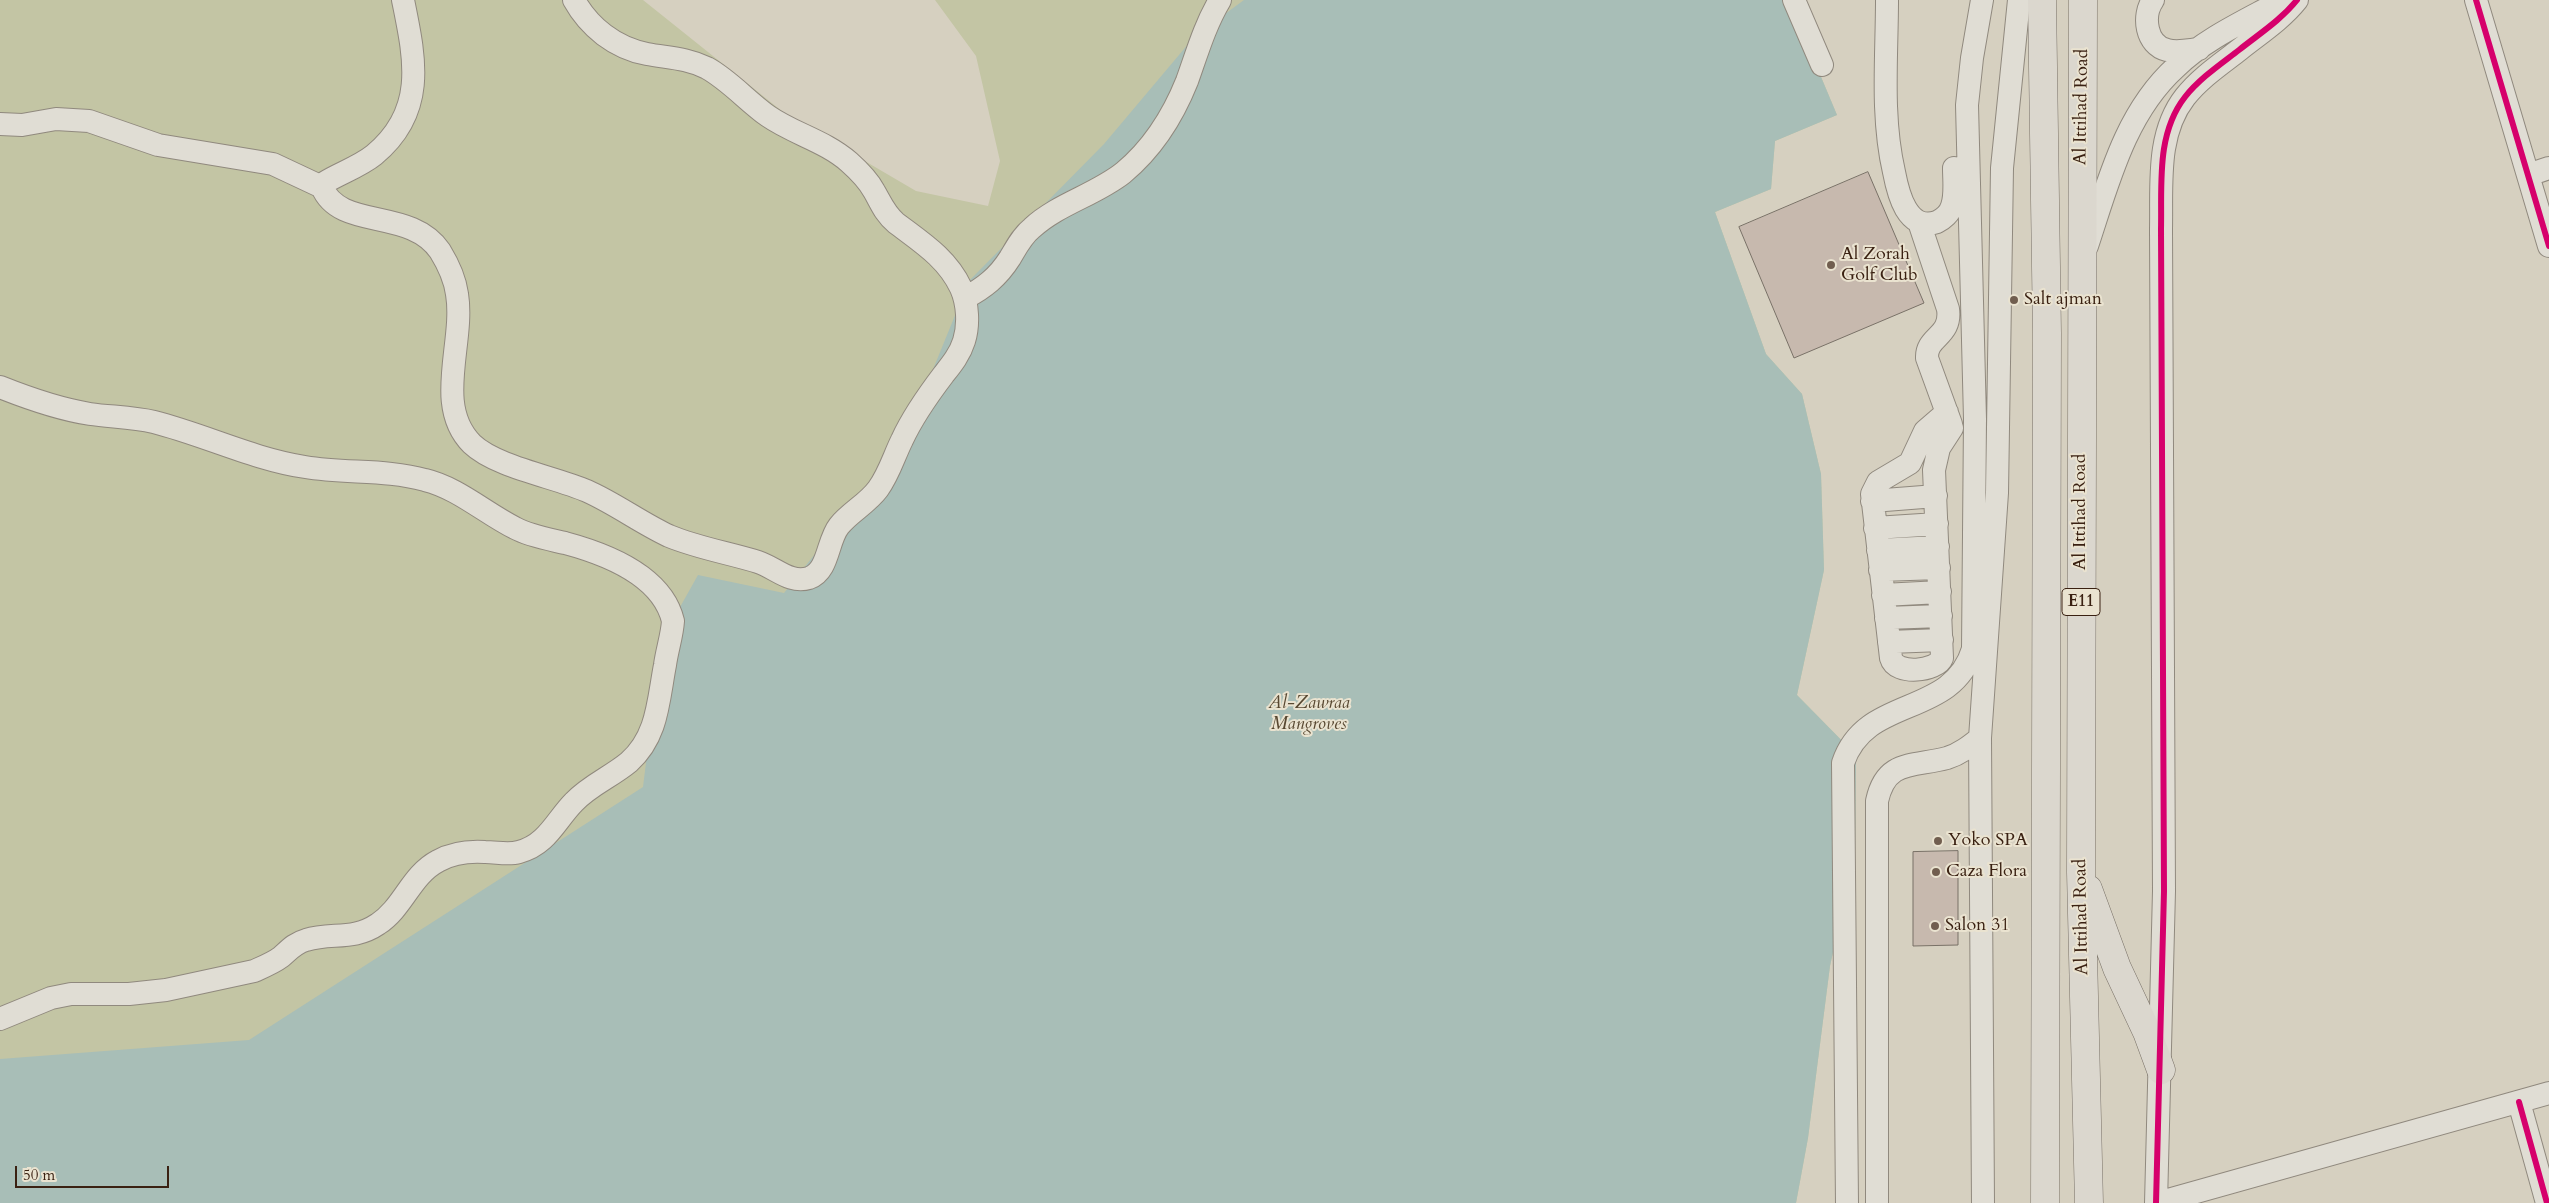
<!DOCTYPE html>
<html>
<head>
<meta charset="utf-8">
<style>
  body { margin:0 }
  #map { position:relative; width:2549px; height:1203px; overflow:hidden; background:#d6d0c0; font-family:Cardo,serif }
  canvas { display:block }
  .scale { position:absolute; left:15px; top:1166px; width:154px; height:22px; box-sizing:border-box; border:2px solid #3a2112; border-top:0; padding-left:6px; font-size:15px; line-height:18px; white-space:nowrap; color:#3a2112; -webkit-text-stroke:4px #eae3d0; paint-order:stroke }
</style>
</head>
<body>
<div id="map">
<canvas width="2549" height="1203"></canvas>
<div class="scale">50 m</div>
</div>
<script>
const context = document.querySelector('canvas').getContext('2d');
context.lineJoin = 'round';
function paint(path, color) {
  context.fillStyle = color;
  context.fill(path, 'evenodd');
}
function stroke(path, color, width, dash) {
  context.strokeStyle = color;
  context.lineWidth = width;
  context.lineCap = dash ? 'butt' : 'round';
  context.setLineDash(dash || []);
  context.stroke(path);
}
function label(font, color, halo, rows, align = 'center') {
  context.font = font + ' Cardo,serif';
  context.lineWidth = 4;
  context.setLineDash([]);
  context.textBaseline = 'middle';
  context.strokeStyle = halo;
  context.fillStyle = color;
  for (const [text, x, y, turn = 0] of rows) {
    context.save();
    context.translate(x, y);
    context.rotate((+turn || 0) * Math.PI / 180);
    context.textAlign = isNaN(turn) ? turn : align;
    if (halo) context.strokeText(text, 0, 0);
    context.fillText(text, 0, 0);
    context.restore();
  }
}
const green = new Path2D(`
  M 0,0 L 643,0 L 788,116 L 916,191 L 988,206 L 1000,161 L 976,56 L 935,0 L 1800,0 L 1798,22 L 1837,115 L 1775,141 L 1771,189 L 1715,212 L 1766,354 L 1802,394 L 1821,474 L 1824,570 L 1797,695 L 1856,755 L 1855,852 L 1830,966 L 1808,1138 L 1796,1203 L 0,1203 Z`);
const water = new Path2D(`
  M 1244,0 L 1800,0 L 1798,22 L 1837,115 L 1775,141 L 1771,189 L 1715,212 L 1766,354 L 1802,394 L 1821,474 L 1824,570 L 1797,695 L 1856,755 L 1855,852 L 1830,966 L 1808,1138 L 1796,1203 L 0,1203 L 0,1059 L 249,1040 L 643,787 L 661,641 L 698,575 L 784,593 L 903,443 L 969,281 L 1104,144 L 1195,36 Z`);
const building = new Path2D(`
  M 1868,172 L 1924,303 L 1794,358 L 1739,227 Z
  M 1958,851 L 1958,945 L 1913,946 L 1913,852 Z`);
const minor = new Path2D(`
  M 403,0 C 415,59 427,111 374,155 C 359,167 340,173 324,183 L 322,187 C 340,231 410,207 440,251 C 448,264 455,279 457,294 C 465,343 433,405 472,444 C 496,467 555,477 587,491 C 616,504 641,523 669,536 C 698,548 729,553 758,562 C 776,568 790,584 809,578 C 829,571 827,541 839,526 C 850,512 867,504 878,489 C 889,474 894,456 902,440 C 913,416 928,395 944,374 C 952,364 960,354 964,341 C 969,325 968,304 961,288 C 947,258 921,242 896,223 C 885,214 881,203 874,191 C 868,180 858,170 849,162 C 825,141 794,134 768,116 C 747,101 729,80 707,68 C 687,58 668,58 647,54 C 615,48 589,27 574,0
  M 1794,0 L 1822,65
  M 1887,0 C 1887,56 1881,116 1894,172 C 1898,193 1907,232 1937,222 C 1943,219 1950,213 1952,206 C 1956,195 1954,180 1954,168
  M 2153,0 C 2142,16 2146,45 2167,50 C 2177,53 2189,50 2199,49
  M 2476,0 L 2549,246
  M 0,124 L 22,125 L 56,119 L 89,121 L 158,145 L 273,164 L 322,187
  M 2528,175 L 2549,168
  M 1919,222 L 1948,309 C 1952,337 1926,336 1927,358 L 1951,424
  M 2087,246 C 2108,183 2125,113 2176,67 C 2206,38 2247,20 2283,0
  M 965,298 C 984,288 998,277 1010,258 C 1016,248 1022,236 1032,228 C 1058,204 1095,195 1123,173 C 1152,149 1173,116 1187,81 C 1197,53 1205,25 1220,0
  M 0,387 C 30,399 58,409 90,414 C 111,417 133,417 154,422 C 205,435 253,459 305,467 C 345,474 386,469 425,480 C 458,488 485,513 515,528 C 530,536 548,539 565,543 C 606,554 662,575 673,621 C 672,636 667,650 665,665 C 658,701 658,736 629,762 C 611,777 590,785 574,802 C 556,820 547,845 519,852 C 508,855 497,852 485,852 C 469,851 452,853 438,861 C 411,875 403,908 378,924 C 353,941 332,932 306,940 C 295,943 289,950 281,957 C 273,963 263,967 254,971 L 166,990 L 129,994 L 71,994 L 51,998 L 0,1019
  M 1947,412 L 1925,431 L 1910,463 L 1878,482 L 1872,494 L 1891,658 C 1896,676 1937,671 1942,658 L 1934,470 L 1939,448 L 1952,428
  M 1872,501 L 1936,496
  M 1875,528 L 1937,524
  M 1878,550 L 1938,547
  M 1880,570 L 1939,568
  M 1883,595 L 1940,592
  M 1886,618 L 1941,616
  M 1889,642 L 1942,640
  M 2519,1102 L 2547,1203
  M 1847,1203 L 1843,763 C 1866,694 1952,719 1973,649 L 1975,419 L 1967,105 L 1972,58 L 1982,0
  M 1877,1203 L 1877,801 C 1886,759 1913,767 1947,758 C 1960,754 1970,746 1980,738
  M 1983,1203 L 1980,738 L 1997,493 L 2002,168 L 2019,0
  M 2156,1203 L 2164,891 L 2161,229 C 2162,185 2156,134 2185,97 C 2200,78 2221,64 2239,50 C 2259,34 2281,20 2297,0
  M 2157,1203 L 2549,1093`);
const highway = new Path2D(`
  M 2042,0 L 2047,333 L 2045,1203
  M 2083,0 L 2081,872 L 2089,1203
  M 2088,889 L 2117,968 L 2147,1032 L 2161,1070`);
const cycleway = new Path2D(`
  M 2476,0 L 2549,246
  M 2519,1102 L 2547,1203
  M 2156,1203 L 2164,891 L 2161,229 C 2162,185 2156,134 2185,97 C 2200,78 2221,64 2239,50 C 2259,34 2281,20 2297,0`);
const markers = [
  [1831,265,5,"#715e4f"],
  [2014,300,5,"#715e4f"],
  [1938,841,5,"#715e4f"],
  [1936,872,5,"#715e4f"],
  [1935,926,5,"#715e4f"]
];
const shields = [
  [2081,602,38]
];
const shieldNames = [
  ["E11",2081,602]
];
const streetNames = [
  ["Al Ittihad Road",2082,107,-89],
  ["Al Ittihad Road",2081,512,-90],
  ["Al Ittihad Road",2082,917,-91]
];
const poiNames = [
  ["Al Zorah",1841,255],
  ["Golf Club",1841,276],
  ["Salt ajman",2024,300],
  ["Yoko SPA",1948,841],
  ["Caza Flora",1946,872],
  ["Salon 31",1945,926]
];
const parkNames = [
  ["Al-Zawraa",1309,704],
  ["Mangroves",1309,725]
];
paint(green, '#c3c5a4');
paint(water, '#a8beb7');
paint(building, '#c7b9ae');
stroke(building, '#797167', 1);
stroke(minor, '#90897e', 24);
stroke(highway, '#797167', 29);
stroke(minor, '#e0ddd4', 22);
stroke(highway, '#dbd7ce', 28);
stroke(cycleway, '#d6006c', 6);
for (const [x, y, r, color] of markers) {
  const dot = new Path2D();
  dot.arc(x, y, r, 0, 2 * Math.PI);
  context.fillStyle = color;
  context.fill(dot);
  stroke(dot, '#eae3d0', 2);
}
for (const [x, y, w] of shields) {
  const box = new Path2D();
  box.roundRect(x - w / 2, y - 13.5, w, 27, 4);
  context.fillStyle = '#eae3d0';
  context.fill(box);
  stroke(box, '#3a2112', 1);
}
label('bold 16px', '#3a2112', null, shieldNames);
label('18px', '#3a2112', '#eae3d0', streetNames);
label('18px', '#3a2112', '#eae3d0', poiNames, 'left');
label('italic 18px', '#584831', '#eae3d0', parkNames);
</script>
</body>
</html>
